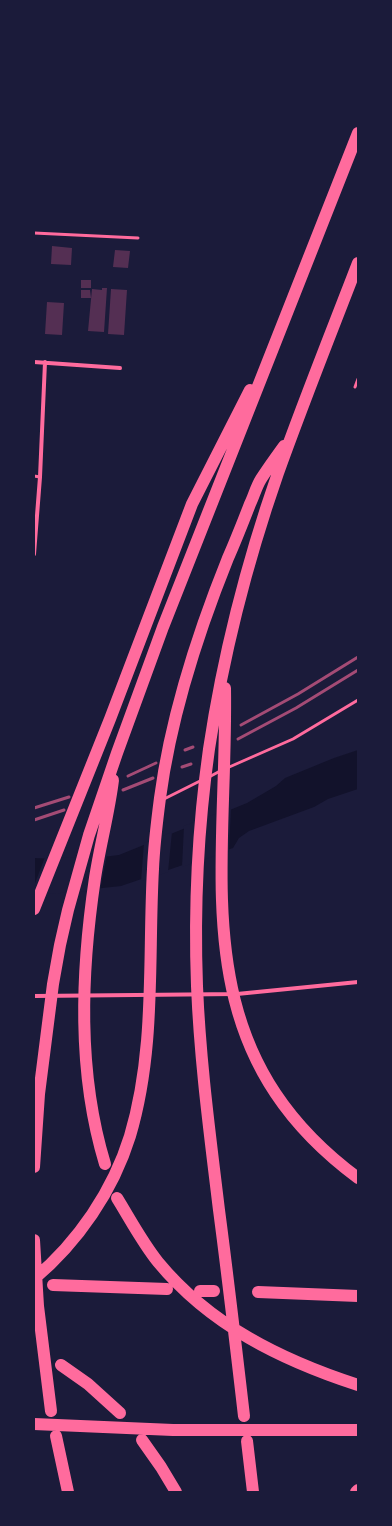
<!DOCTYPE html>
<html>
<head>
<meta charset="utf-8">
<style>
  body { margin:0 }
  #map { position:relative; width:392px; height:1526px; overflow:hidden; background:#1b1b3a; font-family:"Varela Round",sans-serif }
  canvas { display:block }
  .frame { position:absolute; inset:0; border:35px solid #1b1b3a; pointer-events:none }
</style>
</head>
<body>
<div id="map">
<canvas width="392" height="1526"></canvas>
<div class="frame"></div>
</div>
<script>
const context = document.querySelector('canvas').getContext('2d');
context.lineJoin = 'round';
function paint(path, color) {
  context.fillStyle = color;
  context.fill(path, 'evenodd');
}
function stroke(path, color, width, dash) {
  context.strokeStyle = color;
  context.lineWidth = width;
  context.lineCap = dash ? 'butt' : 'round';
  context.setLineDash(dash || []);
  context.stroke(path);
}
const water = new Path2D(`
  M 358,750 L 358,789 L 328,799 L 314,807 L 249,831 L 239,838 L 233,848 L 121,886 L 84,890 L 34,893 L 34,858 L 78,860 L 119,855 L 247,803 L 276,786 L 285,778 L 334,758 Z`);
const pier = new Path2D(`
  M 231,808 L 229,851 L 182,867 L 184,826 Z
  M 172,832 L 168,872 L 141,881 L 144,843 Z
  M 107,855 L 100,890 L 34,895 L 34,886 L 45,857 L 78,858 Z`);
const building = new Path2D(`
  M 52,246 L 72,248 L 71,265 L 51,264 Z
  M 115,250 L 130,251 L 128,268 L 113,267 Z
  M 81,280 L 91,280 L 91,288 L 81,288 Z
  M 102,288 L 107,288 L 104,332 L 88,331 L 92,289 L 102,290 Z
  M 111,289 L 127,290 L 124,335 L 108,334 Z
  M 81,290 L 90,290 L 91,298 L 81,298 Z
  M 47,302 L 64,303 L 62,335 L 45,334 Z`);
const service = new Path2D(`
  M 34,233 L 138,238
  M 355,387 L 358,379
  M 34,476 L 40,477
  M 227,768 L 293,739 L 358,700
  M 209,777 L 222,770
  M 164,799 L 202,780`);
const minor = new Path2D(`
  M 34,362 L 120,368
  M 34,554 L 40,477 L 45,362
  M 34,996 L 237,994 L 358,982`);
const motorway = new Path2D(`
  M 225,688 C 228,877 181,1047 358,1178
  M 34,909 L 110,719 L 192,504 L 250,390
  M 105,1164 C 77,1072 81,972 95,878 C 100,845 109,813 113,780
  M 34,1167 L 39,1094 L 53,984 L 60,945 L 68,910 L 89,835 L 117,753 L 163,627 L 358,133
  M 117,1198 C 130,1219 142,1242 158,1262 C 210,1325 281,1360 358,1385
  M 34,1240 L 38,1306 L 51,1411
  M 34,1279 C 78,1242 113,1191 130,1136 C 156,1049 148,958 153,869 C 154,845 157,821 160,798 C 171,715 197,635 228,558 C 236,540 243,522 250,504 C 254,496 256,487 261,479 C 268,468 276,457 284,446
  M 53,1285 L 167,1289
  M 200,1291 L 214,1291
  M 258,1292 L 358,1296
  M 61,1365 L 88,1384 L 120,1413
  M 244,1416 C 236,1347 228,1278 219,1210 C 210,1135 200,1061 197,986 C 194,907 198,827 209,749 C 223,656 247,562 278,473 C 303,403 331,333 358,263
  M 34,1424 L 173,1430 L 358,1430
  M 56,1436 L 68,1492
  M 142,1440 L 161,1467 L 176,1492
  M 247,1441 L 253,1492
  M 356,1492 L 358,1490`);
const rail = new Path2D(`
  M 241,725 L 298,694 L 358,657
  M 238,739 L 296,708 L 358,670
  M 185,750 L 193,747
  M 182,767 L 191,764
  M 128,776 L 156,763
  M 123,790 L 153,778
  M 34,808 L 69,797
  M 34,820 L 64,810`);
paint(water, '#12122b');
paint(pier, '#1b1b3a');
paint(building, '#542f53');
stroke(service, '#ff6b9d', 3);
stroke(minor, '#ff6b9d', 4);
stroke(motorway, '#ff6b9d', 12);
stroke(rail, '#a44b75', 3);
</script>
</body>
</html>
